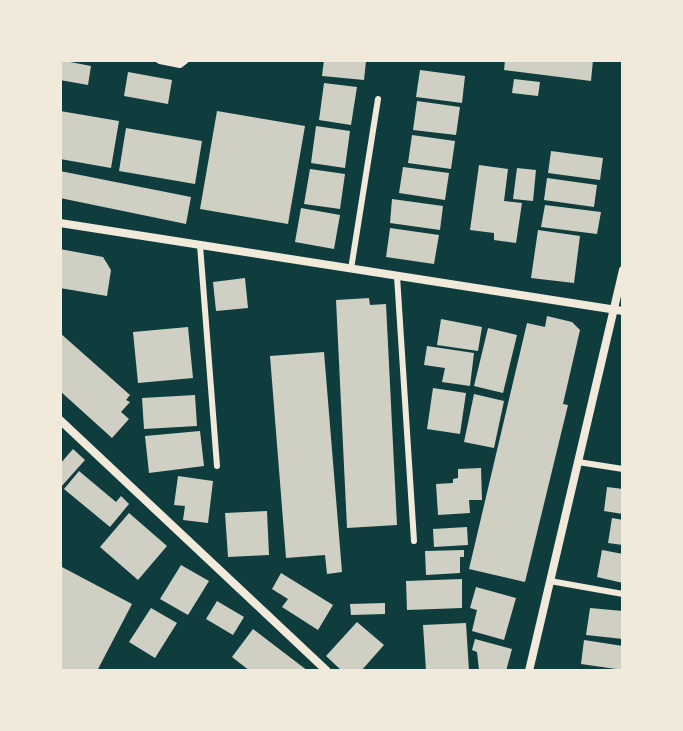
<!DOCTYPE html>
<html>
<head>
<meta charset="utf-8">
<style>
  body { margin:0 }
  #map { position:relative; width:683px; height:731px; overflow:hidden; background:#0f3d3e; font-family:"Times New Roman",serif }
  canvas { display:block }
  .frame { position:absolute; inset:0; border:62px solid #f1e9da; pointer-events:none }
</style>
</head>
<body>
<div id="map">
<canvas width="683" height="731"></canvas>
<div class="frame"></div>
</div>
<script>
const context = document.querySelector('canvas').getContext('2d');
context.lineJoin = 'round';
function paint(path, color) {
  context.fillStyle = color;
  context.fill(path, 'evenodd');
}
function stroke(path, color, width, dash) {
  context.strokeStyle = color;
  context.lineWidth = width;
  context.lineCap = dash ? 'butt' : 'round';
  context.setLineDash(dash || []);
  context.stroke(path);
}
const building = new Path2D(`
  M 60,60 L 91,66 L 88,85 L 60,80 Z
  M 324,60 L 366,61 L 364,80 L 322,76 Z
  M 505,60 L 593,60 L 591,81 L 504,70 Z
  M 420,70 L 465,76 L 462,103 L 416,97 Z
  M 128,72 L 172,80 L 168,104 L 124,96 Z
  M 514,79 L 540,82 L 538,96 L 512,93 Z
  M 324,83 L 357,87 L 351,125 L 319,120 Z
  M 417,101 L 460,107 L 456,135 L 413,130 Z
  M 60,111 L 119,121 L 111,168 L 60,159 Z
  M 217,111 L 305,126 L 288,224 L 200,209 Z
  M 316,126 L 350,131 L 345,168 L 311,163 Z
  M 126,128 L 202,141 L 195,184 L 119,171 Z
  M 412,135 L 455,141 L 451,169 L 408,163 Z
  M 551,151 L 603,158 L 600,180 L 548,173 Z
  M 479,165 L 508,169 L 504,201 L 522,203 L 516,243 L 494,240 L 494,233 L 470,230 Z
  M 403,167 L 449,173 L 445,200 L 399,193 Z
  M 517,168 L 536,170 L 533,201 L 513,199 Z
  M 310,169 L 345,174 L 340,209 L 304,204 Z
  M 60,171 L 191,197 L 186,224 L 60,198 Z
  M 547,178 L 597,185 L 594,207 L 544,200 Z
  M 392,199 L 443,206 L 440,230 L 390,223 Z
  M 545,205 L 601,212 L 597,234 L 541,227 Z
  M 301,208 L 340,215 L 334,249 L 295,242 Z
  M 390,228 L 439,235 L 434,264 L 386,257 Z
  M 538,230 L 580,236 L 574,283 L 531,278 Z
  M 60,249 L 103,257 L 111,270 L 107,296 L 60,288 Z
  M 245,278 L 248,308 L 216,311 L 213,282 Z
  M 369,298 L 370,305 L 386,304 L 397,525 L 347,528 L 336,300 Z
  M 547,316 L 572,322 L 580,330 L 563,404 L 568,405 L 525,582 L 469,569 L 527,323 L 545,327 Z
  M 441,319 L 482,327 L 478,351 L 437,345 Z
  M 188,327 L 193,378 L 138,383 L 133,332 Z
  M 488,328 L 517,335 L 503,393 L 474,386 Z
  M 60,333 L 130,395 L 126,400 L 130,402 L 121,412 L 129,419 L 112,438 L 60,391 Z
  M 427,346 L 474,353 L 470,386 L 442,382 L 445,368 L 424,365 Z
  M 324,352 L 342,572 L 327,574 L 325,555 L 286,558 L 270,356 Z
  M 433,388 L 466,393 L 460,434 L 427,429 Z
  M 474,394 L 504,401 L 494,448 L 464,442 Z
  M 195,395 L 197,426 L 144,429 L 142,398 Z
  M 200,431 L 204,466 L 149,473 L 145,436 Z
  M 73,449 L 85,460 L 60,488 L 60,464 Z
  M 481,468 L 482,500 L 469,500 L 470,513 L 438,515 L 436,484 L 453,483 L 453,479 L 458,478 L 458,469 Z
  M 79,471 L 116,502 L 121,496 L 129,504 L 110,527 L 64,489 Z
  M 178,476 L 213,481 L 208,523 L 183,520 L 185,506 L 174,505 Z
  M 607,487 L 623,489 L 623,514 L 604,511 Z
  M 267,511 L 269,555 L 228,557 L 225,513 Z
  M 129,513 L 167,546 L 138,580 L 100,547 Z
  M 612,518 L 623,520 L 623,545 L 608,543 Z
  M 467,527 L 468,545 L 434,547 L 433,529 Z
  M 464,550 L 464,557 L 460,557 L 460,573 L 426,575 L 425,551 Z
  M 602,550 L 623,554 L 623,583 L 597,577 Z
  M 181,565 L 209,581 L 188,615 L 160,599 Z
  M 60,566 L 132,604 L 97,671 L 60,671 Z
  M 281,573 L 333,605 L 318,630 L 282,607 L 288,599 L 272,589 Z
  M 462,579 L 462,608 L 407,610 L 406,581 Z
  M 476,587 L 516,598 L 504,640 L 472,631 L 477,610 L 470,608 Z
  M 217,601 L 244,617 L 233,635 L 206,619 Z
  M 385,603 L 385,614 L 351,615 L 350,604 Z
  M 151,608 L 177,623 L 155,658 L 129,642 Z
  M 590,608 L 623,611 L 623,639 L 586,635 Z
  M 357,622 L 384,645 L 361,671 L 342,671 L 326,656 Z
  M 466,623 L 469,671 L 426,671 L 423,625 Z
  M 253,629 L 308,671 L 250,671 L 232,657 Z
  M 475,639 L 512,649 L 506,671 L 479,670 L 477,652 L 472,650 Z
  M 584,640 L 623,646 L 623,670 L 581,664 Z`);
const service = new Path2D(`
  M 200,245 L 217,466
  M 351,269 L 378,99
  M 397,276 L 414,541
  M 578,462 L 623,469
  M 550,581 L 623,594`);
const minor = new Path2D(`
  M 160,60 L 180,64 L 185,60
  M 60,223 L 623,311
  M 60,420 L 327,671
  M 529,671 L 623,270`);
paint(building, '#cfcfc3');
stroke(service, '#f1e9da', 6);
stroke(minor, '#f1e9da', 8);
</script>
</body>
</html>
